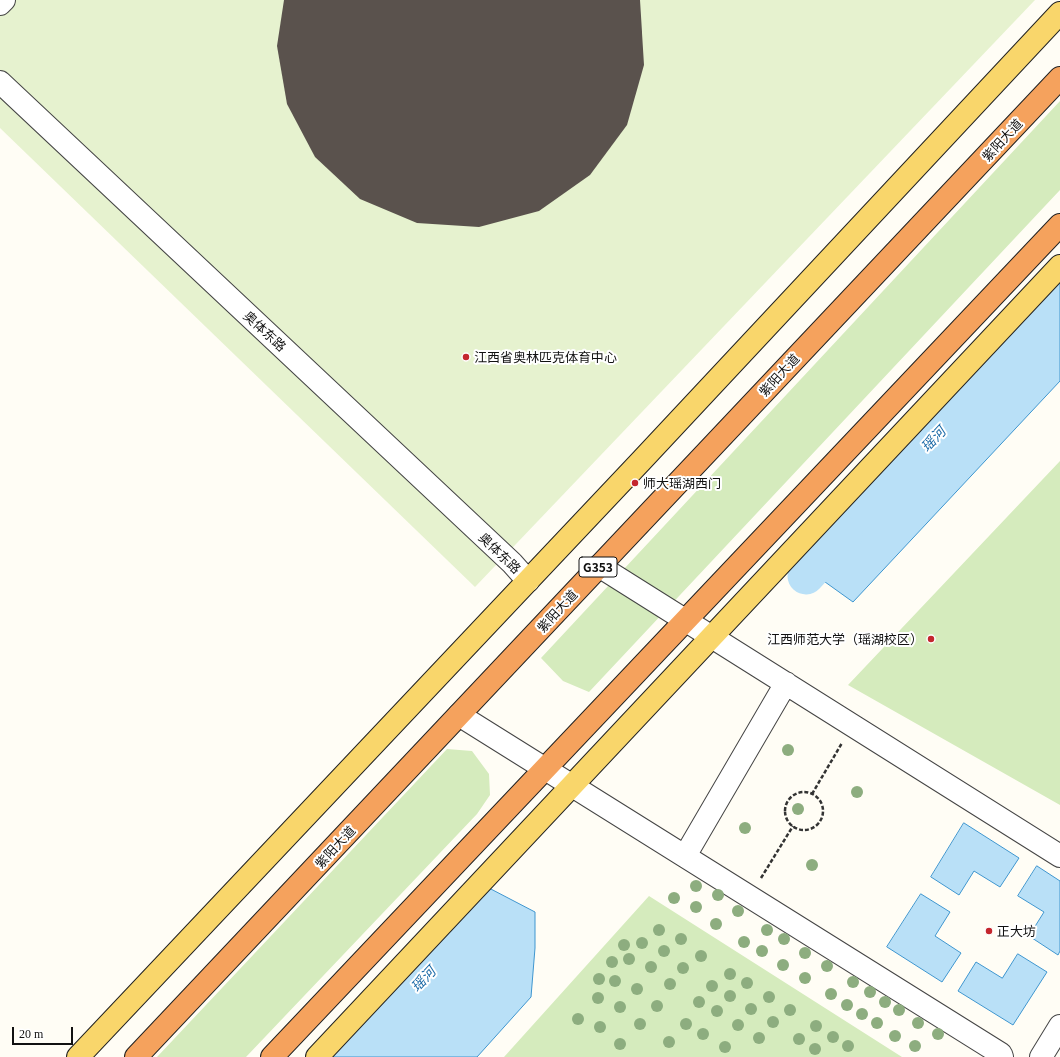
<!DOCTYPE html>
<html>
<head>
<meta charset="utf-8">
<style>
  body { margin:0 }
  #map { position:relative; width:1060px; height:1057px; overflow:hidden; background:#fffdf5; font-family:Georgia,serif }
  canvas { display:block }
  .scale { position:absolute; left:12px; top:1027px; width:61px; height:18px; box-sizing:border-box; border:2px solid #111; border-top:0; padding-left:5px; font-size:12px; line-height:14px; white-space:nowrap; color:#111; -webkit-text-stroke:3px #fff; paint-order:stroke }
</style>
</head>
<body>
<div id="map">
<canvas width="1060" height="1057"></canvas>
<div class="scale">20 m</div>
</div>
<script>
const context = document.querySelector('canvas').getContext('2d');
context.lineJoin = 'round';
function paint(path, color) {
  context.fillStyle = color;
  context.fill(path, 'evenodd');
}
function stroke(path, color, width, dash) {
  context.strokeStyle = color;
  context.lineWidth = width;
  context.lineCap = dash ? 'butt' : 'round';
  context.setLineDash(dash || []);
  context.stroke(path);
}
function label(font, color, halo, rows, align = 'center') {
  context.font = font + ' Georgia,"Noto Sans SC",serif';
  context.lineWidth = 4;
  context.setLineDash([]);
  context.textBaseline = 'middle';
  context.strokeStyle = halo;
  context.fillStyle = color;
  for (const [text, x, y, turn = 0] of rows) {
    context.save();
    context.translate(x, y);
    context.rotate((+turn || 0) * Math.PI / 180);
    context.textAlign = isNaN(turn) ? turn : align;
    if (halo) context.strokeText(text, 0, 0);
    context.fillText(text, 0, 0);
    context.restore();
  }
}
const green = new Path2D(`
  M 1060,101 L 1060,190 L 589,692 L 563,681 L 541,658 Z
  M 1060,461 L 1060,805 L 848,685 Z
  M 447,749 L 472,751 L 489,774 L 490,795 L 477,814 L 246,1057 L 157,1057 Z
  M 649,896 L 902,1057 L 504,1057 Z`);
const pitch = new Path2D(`
  M 0,0 L 1035,0 L 475,587 L 0,128 Z`);
const water = new Path2D(`
  M 1060,275 L 1060,381 L 853,602 L 793,559 Z
  M 964,823 L 1019,858 L 1000,887 L 974,871 L 959,895 L 931,877 Z
  M 1037,866 L 1060,881 L 1060,951 L 1058,955 L 1029,936 L 1044,912 L 1018,896 Z
  M 487,887 L 535,912 L 535,948 L 531,997 L 477,1057 L 328,1057 Z
  M 921,894 L 950,912 L 935,936 L 961,953 L 942,982 L 887,947 Z
  M 1018,954 L 1047,972 L 1013,1025 L 958,991 L 976,962 L 1002,978 Z`);
const river = new Path2D(`
  M 806,576 L 844,535`);
const building = new Path2D(`
  M 284,0 L 640,0 L 644,65 L 627,125 L 590,175 L 539,211 L 479,227 L 417,223 L 360,199 L 315,157 L 287,104 L 277,46 Z`);
const path = new Path2D(`
  M785 811a19 19 0 1 1 38 0a19 19 0 1 1-38 0Z
  M 812,794 L 842,743
  M 761,878 L 793,826`);
const minor = new Path2D(`
  M 0,4 L 4,0
  M 0,82 L 512,563 L 528,581
  M 599,566 L 1060,856
  M 459,715 L 1001,1054 L 1002,1057
  M 685,856 L 786,683
  M 1041,1057 L 1060,1026`);
const major = new Path2D(`
  M 78,1057 L 642,460 L 1060,13
  M 317,1057 L 1060,266`);
const highway = new Path2D(`
  M 136,1057 L 1060,78
  M 272,1057 L 1060,225`);
const trees = [
  [788,750],
  [857,792],
  [798,809],
  [745,828],
  [812,865],
  [696,886],
  [718,895],
  [674,898],
  [696,907],
  [738,911],
  [716,924],
  [659,930],
  [767,930],
  [681,939],
  [784,939],
  [744,942],
  [642,943],
  [624,945],
  [664,951],
  [762,951],
  [805,953],
  [701,956],
  [629,959],
  [612,962],
  [783,965],
  [827,966],
  [651,967],
  [683,968],
  [730,974],
  [805,978],
  [599,979],
  [615,981],
  [853,982],
  [747,983],
  [670,984],
  [712,986],
  [637,989],
  [870,992],
  [831,994],
  [730,996],
  [769,997],
  [598,998],
  [699,1002],
  [885,1002],
  [847,1005],
  [657,1006],
  [620,1007],
  [751,1009],
  [790,1010],
  [899,1010],
  [717,1011],
  [862,1014],
  [578,1019],
  [773,1022],
  [877,1023],
  [918,1023],
  [640,1024],
  [686,1024],
  [738,1025],
  [816,1026],
  [600,1027],
  [703,1034],
  [938,1034],
  [895,1036],
  [833,1037],
  [759,1038],
  [799,1039],
  [669,1042],
  [620,1044],
  [848,1046],
  [915,1046],
  [725,1047],
  [815,1049]
];
const markers = [
  [466,357,4,"#c4262e"],
  [635,483,4,"#c4262e"],
  [931,639,4,"#c4262e"],
  [989,931,4,"#c4262e"]
];
const shields = [
  [598,567,38]
];
const shieldNames = [
  ["G353",598,567]
];
const streetNames = [
  ["紫阳大道",1002,140,-47],
  ["奥体东路",265,331,43],
  ["紫阳大道",779,375,-47],
  ["奥体东路",500,553,44],
  ["紫阳大道",557,611,-47],
  ["紫阳大道",335,847,-47]
];
const poiNames = [
  ["江西省奥林匹克体育中心",474,357],
  ["师大瑶湖西门",643,483],
  ["江西师范大学（瑶湖校区）",923,639,"right"],
  ["正大坊",997,931]
];
const waterNames = [
  ["瑶河",933,439,-47],
  ["瑶河",423,979,-47]
];
paint(green, '#d5ebbd');
paint(pitch, '#e6f2cf');
paint(water, '#b9e0f7');
stroke(water, '#3f96cf', 1);
stroke(river, '#b9e0f7', 37);
paint(building, '#5a524d');
stroke(minor, '#444', 24);
stroke(major, '#222', 24);
stroke(highway, '#222', 24);
stroke(path, '#333', 2.5, [4, 2]);
stroke(minor, '#fff', 22);
stroke(major, '#f9d66b', 22);
stroke(highway, '#f5a25d', 22);
context.fillStyle = '#8dad7f';
for (const [x, y] of trees) {
  context.beginPath();
  context.arc(x, y, 6, 0, 2 * Math.PI);
  context.fill();
}
for (const [x, y, r, color] of markers) {
  const dot = new Path2D();
  dot.arc(x, y, r, 0, 2 * Math.PI);
  context.fillStyle = color;
  context.fill(dot);
  stroke(dot, '#fff', 1.5);
}
for (const [x, y, w] of shields) {
  const box = new Path2D();
  box.roundRect(x - w / 2, y - 10, w, 20, 3);
  context.fillStyle = '#fff';
  context.fill(box);
  stroke(box, '#111', 1);
}
label('bold 12px', '#111', null, shieldNames);
label('13px', '#111', '#fff', streetNames);
label('13px', '#111', '#fff', poiNames, 'left');
label('italic 14px', '#1768a6', '#fff', waterNames);
</script>
</body>
</html>
